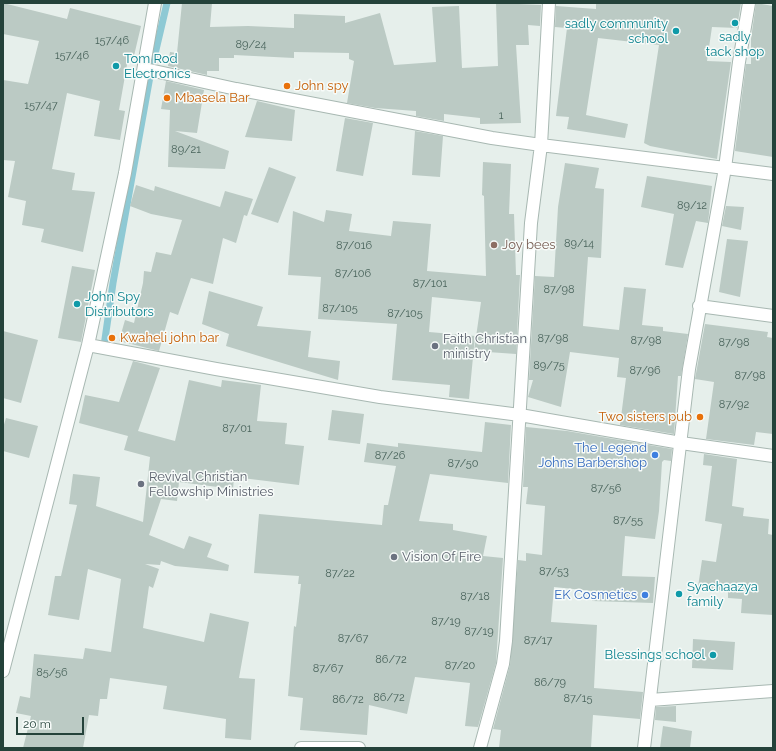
<!DOCTYPE html>
<html>
<head>
<meta charset="utf-8">
<style>
  body { margin:0 }
  #map { position:relative; width:776px; height:751px; overflow:hidden; background:#e6efeb; font-family:Raleway,sans-serif }
  canvas { display:block }
  .frame { position:absolute; inset:0; border:4px solid #24423a; pointer-events:none }
  .scale { position:absolute; left:16px; top:717px; width:68px; height:18px; box-sizing:border-box; border:2px solid #24423a; border-top:0; padding-left:5px; font-size:12px; line-height:14px; white-space:nowrap; color:#24423a; -webkit-text-stroke:3px #f7fbf9; paint-order:stroke }
</style>
</head>
<body>
<div id="map">
<canvas width="776" height="751"></canvas>
<div class="frame"></div>
<div class="scale">20 m</div>
</div>
<script>
const context = document.querySelector('canvas').getContext('2d');
context.lineJoin = 'round';
function stroke(path, color, width, dash) {
  context.strokeStyle = color;
  context.lineWidth = width;
  context.lineCap = dash ? 'butt' : 'round';
  context.setLineDash(dash || []);
  context.stroke(path);
}
function paint(path, color) {
  context.fillStyle = color;
  context.fill(path, 'evenodd');
}
function label(font, color, halo, rows, align = 'center') {
  context.font = font + ' Raleway,sans-serif';
  context.lineWidth = 3;
  context.setLineDash([]);
  context.textBaseline = 'middle';
  context.strokeStyle = halo;
  context.fillStyle = color;
  for (const [text, x, y, turn = 0] of rows) {
    context.save();
    context.translate(x, y);
    context.rotate((+turn || 0) * Math.PI / 180);
    context.textAlign = isNaN(turn) ? turn : align;
    if (halo) context.strokeText(text, 0, 0);
    context.fillText(text, 0, 0);
    context.restore();
  }
}
const stream = new Path2D(`
  M 104,346 L 113,283 L 151,71 L 167,3`);
const building = new Path2D(`
  M 3,3 L 67,19 L 70,8 L 141,26 L 133,60 L 128,59 L 119,110 L 125,111 L 120,140 L 94,136 L 100,101 L 67,93 L 52,169 L 75,173 L 72,190 L 95,192 L 83,252 L 41,242 L 44,229 L 22,225 L 26,201 L 8,197 L 15,161 L 3,160 L 3,80 L 28,84 L 39,41 L 3,34 Z
  M 182,3 L 212,3 L 210,27 L 248,26 L 294,28 L 294,14 L 345,16 L 345,23 L 380,13 L 394,65 L 436,62 L 432,7 L 459,6 L 462,68 L 498,66 L 496,3 L 541,5 L 540,26 L 528,25 L 529,45 L 516,45 L 521,123 L 480,124 L 480,118 L 444,114 L 444,121 L 416,116 L 416,111 L 375,108 L 347,103 L 354,61 L 349,59 L 349,53 L 294,52 L 294,58 L 234,55 L 234,58 L 219,58 L 219,71 L 207,71 L 207,75 L 168,66 L 170,52 L 177,53 Z
  M 596,3 L 741,3 L 737,28 L 712,27 L 707,61 L 731,62 L 717,159 L 650,146 L 644,143 L 659,45 L 598,38 L 586,115 L 628,124 L 625,138 L 567,129 L 569,117 L 556,116 L 567,28 L 555,27 L 556,6 L 596,9 Z
  M 756,3 L 773,6 L 773,157 L 735,151 L 746,64 L 751,64 L 751,39 Z
  M 166,81 L 204,90 L 197,133 L 175,131 L 229,151 L 225,169 L 168,167 L 170,110 L 161,109 Z
  M 257,101 L 295,110 L 292,141 L 245,137 Z
  M 345,118 L 373,123 L 363,176 L 336,171 Z
  M 415,131 L 443,136 L 440,177 L 412,175 Z
  M 483,162 L 511,164 L 509,214 L 514,214 L 516,275 L 520,275 L 516,354 L 474,351 L 481,302 L 432,297 L 429,332 L 475,336 L 469,399 L 449,397 L 450,385 L 392,380 L 397,324 L 318,319 L 321,277 L 288,275 L 293,211 L 324,222 L 326,210 L 352,214 L 349,231 L 391,236 L 393,221 L 431,224 L 427,271 L 486,276 L 484,196 L 482,195 Z
  M 565,163 L 599,168 L 595,188 L 604,189 L 601,258 L 588,257 L 583,326 L 619,330 L 624,287 L 646,289 L 642,325 L 663,327 L 663,331 L 688,334 L 681,376 L 678,376 L 674,434 L 620,425 L 626,378 L 617,377 L 619,358 L 570,352 L 561,407 L 528,397 L 533,380 L 529,380 L 535,276 L 554,277 L 558,207 Z
  M 269,167 L 296,177 L 278,223 L 251,214 Z
  M 647,176 L 712,186 L 708,223 L 696,221 L 683,268 L 665,265 L 674,214 L 641,207 Z
  M 136,185 L 154,191 L 155,186 L 220,207 L 225,191 L 253,199 L 247,216 L 244,215 L 236,243 L 223,238 L 213,284 L 191,278 L 178,315 L 170,312 L 159,351 L 119,341 L 125,320 L 134,323 L 143,283 L 144,271 L 151,272 L 156,252 L 171,255 L 182,220 L 151,214 L 130,206 Z
  M 726,206 L 744,207 L 741,230 L 722,226 Z
  M 727,239 L 748,241 L 740,297 L 719,292 Z
  M 72,266 L 95,270 L 81,342 L 58,338 Z
  M 209,291 L 263,307 L 257,326 L 311,331 L 308,357 L 340,361 L 338,380 L 226,346 L 229,334 L 202,324 Z
  M 705,324 L 768,332 L 767,337 L 773,338 L 773,434 L 756,432 L 754,445 L 706,439 L 714,382 L 695,379 Z
  M 3,331 L 38,340 L 21,403 L 3,398 Z
  M 133,361 L 160,368 L 138,431 L 175,441 L 189,380 L 221,387 L 222,380 L 261,385 L 257,421 L 287,423 L 285,444 L 304,446 L 299,485 L 234,477 L 233,489 L 179,482 L 177,501 L 161,499 L 149,535 L 184,549 L 189,536 L 212,544 L 207,557 L 229,565 L 228,571 L 175,566 L 161,561 L 160,565 L 145,564 L 159,569 L 153,588 L 149,586 L 143,628 L 204,642 L 210,613 L 249,622 L 239,678 L 255,679 L 251,740 L 225,738 L 226,719 L 163,709 L 167,686 L 110,678 L 107,699 L 100,699 L 98,716 L 89,715 L 83,748 L 23,748 L 31,716 L 16,713 L 20,696 L 30,698 L 34,654 L 83,659 L 85,648 L 111,652 L 121,579 L 88,569 L 79,620 L 48,615 L 55,576 L 61,576 L 77,505 L 69,504 L 73,474 L 100,477 L 96,506 L 143,522 L 150,457 L 124,450 L 128,436 L 79,423 L 85,395 L 119,402 Z
  M 332,410 L 364,414 L 360,444 L 328,440 Z
  M 6,418 L 38,426 L 29,458 L 3,451 L 3,428 Z
  M 485,422 L 511,425 L 508,483 L 430,474 L 419,521 L 453,524 L 453,530 L 487,536 L 483,556 L 503,558 L 496,663 L 478,727 L 465,726 L 470,683 L 415,677 L 407,714 L 369,705 L 367,735 L 300,730 L 303,698 L 288,696 L 294,626 L 296,627 L 301,584 L 298,584 L 299,576 L 254,573 L 259,514 L 382,525 L 384,505 L 388,505 L 396,466 L 364,462 L 367,443 L 398,447 L 398,443 L 482,452 Z
  M 526,427 L 567,431 L 672,449 L 671,461 L 664,460 L 662,462 L 659,511 L 655,539 L 625,536 L 622,576 L 655,577 L 653,603 L 592,601 L 593,591 L 554,587 L 551,622 L 597,625 L 594,688 L 643,692 L 640,719 L 593,715 L 591,748 L 499,748 L 501,730 L 493,729 L 510,665 L 518,560 L 526,561 L 526,553 L 542,555 L 545,506 L 526,504 L 528,487 L 523,487 Z
  M 704,454 L 737,459 L 732,506 L 744,508 L 743,516 L 769,519 L 768,534 L 773,535 L 773,615 L 741,613 L 742,599 L 728,598 L 728,591 L 698,587 L 702,560 L 716,562 L 722,524 L 705,521 L 712,466 L 703,465 Z
  M 693,639 L 735,642 L 733,670 L 692,668 Z
  M 676,706 L 676,722 L 655,720 L 656,707 Z
  M 663,726 L 692,731 L 690,748 L 660,748 Z`);
const street = new Path2D(`
  M 145,69 L 236,89 L 492,138 L 541,145 L 773,174
  M 699,306 L 773,316
  M 88,345 L 216,369 L 380,397 L 520,415 L 681,443 L 773,456
  M 3,671 L 88,345 L 125,173 L 155,3
  M 650,700 L 773,691
  M 301,748 L 359,748
  M 480,748 L 503,664 L 506,641 L 531,223 L 541,145 L 549,3
  M 644,748 L 689,369 L 725,168 L 739,62 L 749,3`);
const markers = [
  [735,23,4,"#0f9aa8"],
  [676,31,4,"#0f9aa8"],
  [116,66,4,"#0f9aa8"],
  [287,86,4,"#e8710a"],
  [167,98,4,"#e8710a"],
  [494,245,4,"#8d6e63"],
  [77,304,4,"#0f9aa8"],
  [112,338,4,"#e8710a"],
  [435,346,4,"#6b7280"],
  [700,417,4,"#e8710a"],
  [655,455,4,"#3f7fe0"],
  [141,484,4,"#6b7280"],
  [394,557,4,"#6b7280"],
  [679,594,4,"#0f9aa8"],
  [645,595,4,"#3f7fe0"],
  [713,655,4,"#0f9aa8"]
];
const numberNames = [
  ["157/46",112,41],
  ["89/24",251,45],
  ["157/46",72,56],
  ["157/47",41,106],
  ["1",501,116],
  ["89/21",186,150],
  ["89/12",692,206],
  ["89/14",579,244],
  ["87/016",354,246],
  ["87/106",353,274],
  ["87/101",430,284],
  ["87/98",559,290],
  ["87/105",340,309],
  ["87/105",405,314],
  ["87/98",553,339],
  ["87/98",646,341],
  ["87/98",734,343],
  ["89/75",549,366],
  ["87/96",645,371],
  ["87/98",750,376],
  ["87/92",734,405],
  ["87/01",237,429],
  ["87/26",390,456],
  ["87/50",463,464],
  ["87/56",606,489],
  ["87/55",628,521],
  ["87/53",554,572],
  ["87/22",340,574],
  ["87/18",475,597],
  ["87/19",446,622],
  ["87/19",479,632],
  ["87/67",353,639],
  ["87/17",538,641],
  ["86/72",391,660],
  ["87/20",460,666],
  ["87/67",328,669],
  ["85/56",52,673],
  ["86/79",550,683],
  ["86/72",389,698],
  ["87/15",578,699],
  ["86/72",348,700]
];
const cultureNames = [
  ["sadly community",668,24,"right"],
  ["school",668,39,"right"],
  ["sadly",735,37,"center"],
  ["tack shop",735,52,"center"],
  ["Tom Rod",124,59],
  ["Electronics",124,74],
  ["John Spy",85,297],
  ["Distributors",85,312],
  ["Syachaazya",687,587],
  ["family",687,602],
  ["Blessings school",705,655,"right"]
];
const foodNames = [
  ["John spy",295,86],
  ["Mbasela Bar",175,98],
  ["Kwaheli john bar",120,338],
  ["Two sisters pub",692,417,"right"]
];
const educationNames = [
  ["Joy bees",502,245]
];
const worshipNames = [
  ["Faith Christian",443,339],
  ["ministry",443,354],
  ["Revival Christian",149,477],
  ["Fellowship Ministries",149,492],
  ["Vision Of Fire",402,557]
];
const shopNames = [
  ["The Legend",647,448],
  ["Johns Barbershop",647,463],
  ["EK Cosmetics",637,595]
];
stroke(stream, '#8ec9d4', 7);
paint(building, '#bbcac4');
stroke(street, '#a8b8b2', 14);
stroke(street, '#fff', 12);
for (const [x, y, r, color] of markers) {
  const dot = new Path2D();
  dot.arc(x, y, r, 0, 2 * Math.PI);
  context.fillStyle = color;
  context.fill(dot);
  stroke(dot, '#f7fbf9', 1.5);
}
label('11px', '#4a645c', null, numberNames);
label('13px', '#0d838f', '#f7fbf9', cultureNames, 'left');
label('13px', '#c56008', '#f7fbf9', foodNames, 'left');
label('13px', '#785e54', '#f7fbf9', educationNames, 'left');
label('13px', '#5b616d', '#f7fbf9', worshipNames, 'left');
label('13px', '#366cbe', '#f7fbf9', shopNames, 'right');
</script>
</body>
</html>
